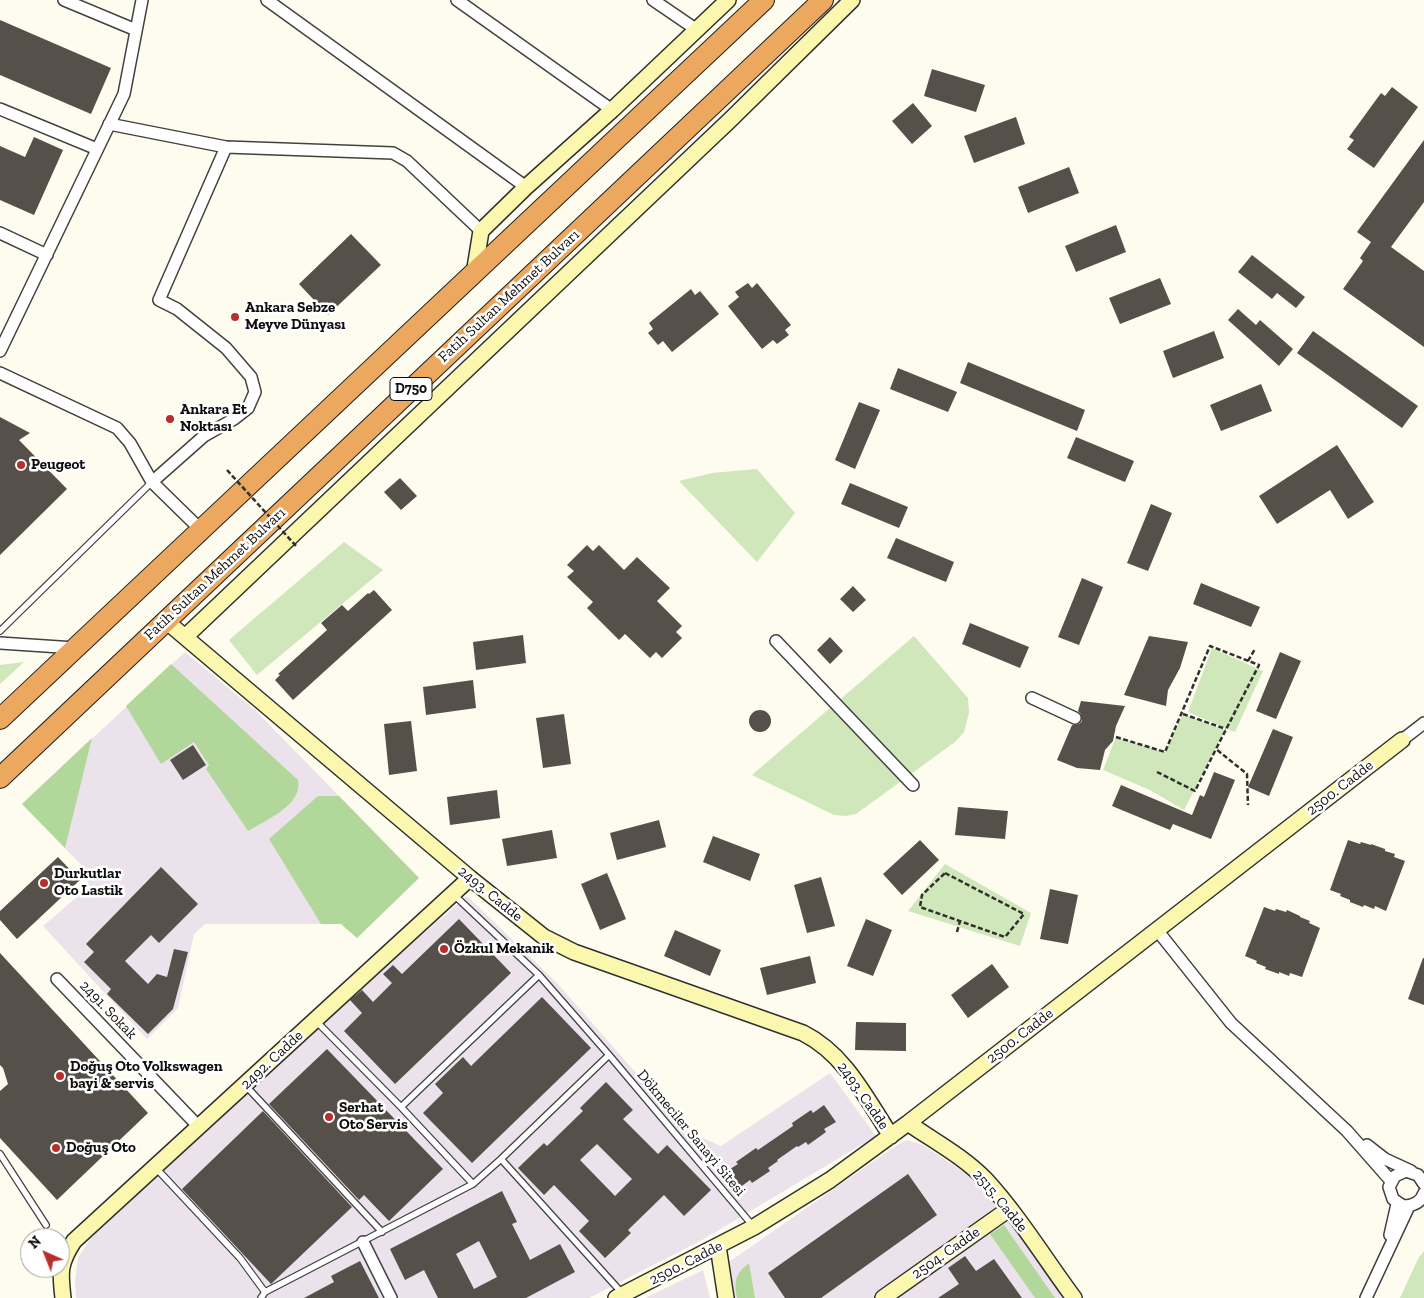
<!DOCTYPE html>
<html>
<head>
<meta charset="utf-8">
<style>
  body { margin:0 }
  #map { position:relative; width:1424px; height:1298px; overflow:hidden; background:#fefcef; font-family:"Zilla Slab",serif }
  canvas { display:block }
  .north { position:absolute; left:20px; top:1228px; width:50px; height:50px; box-sizing:border-box; background:#fff; border:1px solid #9f9f9f; border-radius:50%; rotate:316deg; font-size:14px; font-weight:700; line-height:20px; text-align:center; color:#0e0e0e }
  .north::after { content:''; display:block; margin:auto; width:18px; height:22px; background:#b72e2d; clip-path:polygon(50% 0,100% 100%,50% 72%,0 100%) }
</style>
</head>
<body>
<div id="map">
<canvas width="1424" height="1298"></canvas>
<div class="north">N</div>
</div>
<script>
const context = document.querySelector('canvas').getContext('2d');
context.lineJoin = 'round';
function paint(path, color) {
  context.fillStyle = color;
  context.fill(path, 'evenodd');
}
function stroke(path, color, width, dash) {
  context.strokeStyle = color;
  context.lineWidth = width;
  context.lineCap = dash ? 'butt' : 'round';
  context.setLineDash(dash || []);
  context.stroke(path);
}
function label(font, color, halo, rows, align = 'center') {
  context.font = font + ' "Zilla Slab",serif';
  context.lineWidth = 5;
  context.setLineDash([]);
  context.textBaseline = 'middle';
  context.strokeStyle = halo;
  context.fillStyle = color;
  for (const [text, x, y, turn = 0] of rows) {
    context.save();
    context.translate(x, y);
    context.rotate((+turn || 0) * Math.PI / 180);
    context.textAlign = isNaN(turn) ? turn : align;
    if (halo) context.strokeText(text, 0, 0);
    context.fillText(text, 0, 0);
    context.restore();
  }
}
const industrial = new Path2D(`
  M 185,652 L 255,710 L 419,878 L 357,938 L 341,924 L 205,924 L 194,934 L 178,1008 L 147,1039 L 43,926 L 84,891 L 91,875 L 22,804 Z
  M 467,896 L 558,984 L 687,1131 L 721,1146 L 830,1073 L 876,1136 L 702,1240 L 589,1298 L 76,1298 L 75,1281 L 78,1258 L 90,1239 L 342,1004 Z
  M 907,1140 L 923,1145 L 969,1176 L 994,1198 L 1064,1298 L 734,1298 L 729,1262 L 897,1145 Z
  M 703,1270 L 710,1298 L 645,1298 Z`);
const green = new Path2D(`
  M 757,469 L 795,513 L 757,562 L 679,481 L 712,473 Z
  M 344,542 L 383,570 L 257,675 L 229,640 Z
  M 914,636 L 968,698 L 969,713 L 964,732 L 955,742 L 856,814 L 846,816 L 834,815 L 752,775 Z
  M 1212,648 L 1263,671 L 1235,732 L 1188,712 Z
  M 24,662 L 0,684 L 0,665 Z
  M 1183,714 L 1225,730 L 1184,810 L 1150,790 L 1103,770 L 1116,737 L 1165,752 Z
  M 945,864 L 1031,913 L 1020,946 L 908,911 Z
  M 1424,1251 L 1424,1298 L 1400,1298 L 1418,1259 Z`);
const forest = new Path2D(`
  M 171,664 L 298,780 C 303,805 266,820 248,831 L 206,769 L 209,765 L 194,742 L 161,764 L 126,706 Z
  M 92,738 L 65,848 L 22,804 Z
  M 318,796 L 339,796 L 419,878 L 357,938 L 341,924 L 321,924 L 269,839 Z
  M 1004,1225 L 1055,1298 L 1035,1298 L 990,1234 Z
  M 749,1263 L 755,1298 L 737,1298 C 734,1281 735,1274 749,1263 Z`);
const building = new Path2D(`
  M 0,20 L 111,68 L 91,114 L 0,75 Z
  M 932,69 L 985,85 L 976,112 L 924,96 Z
  M 1392,87 L 1418,107 L 1374,168 L 1347,149 L 1354,140 L 1349,137 L 1381,93 L 1385,96 Z
  M 913,103 L 932,126 L 912,144 L 892,121 Z
  M 1016,117 L 1025,144 L 974,163 L 964,136 Z
  M 34,137 L 63,150 L 34,215 L 0,200 L 0,146 L 25,157 Z
  M 1424,140 L 1424,202 L 1391,247 L 1424,271 L 1424,347 L 1343,289 L 1363,261 L 1360,258 L 1371,242 L 1357,232 Z
  M 1069,167 L 1079,193 L 1028,213 L 1018,187 Z
  M 1116,225 L 1126,252 L 1076,272 L 1065,246 Z
  M 351,234 L 381,265 L 328,315 L 299,284 Z
  M 1252,255 L 1305,297 L 1296,308 L 1277,293 L 1272,299 L 1238,272 Z
  M 1160,278 L 1171,304 L 1120,324 L 1109,298 Z
  M 748,283 L 752,288 L 757,283 L 791,325 L 785,330 L 789,335 L 777,344 L 773,340 L 762,349 L 728,306 L 739,297 L 735,292 Z
  M 691,289 L 695,295 L 700,291 L 719,314 L 672,352 L 663,341 L 658,345 L 648,333 L 653,329 L 649,323 Z
  M 1238,309 L 1256,325 L 1260,320 L 1293,349 L 1279,366 L 1228,320 Z
  M 1214,331 L 1224,358 L 1173,378 L 1163,351 Z
  M 1313,331 L 1418,406 L 1402,428 L 1297,353 Z
  M 968,362 L 1085,410 L 1077,431 L 960,383 Z
  M 898,368 L 957,392 L 948,412 L 890,389 Z
  M 1261,384 L 1272,411 L 1221,431 L 1210,405 Z
  M 859,402 L 880,410 L 855,469 L 835,460 Z
  M 0,417 L 30,433 L 19,440 L 67,489 L 0,555 Z
  M 1076,437 L 1134,461 L 1125,482 L 1067,458 Z
  M 1337,445 L 1374,502 L 1348,519 L 1330,490 L 1277,524 L 1259,496 Z
  M 400,478 L 417,496 L 401,510 L 384,492 Z
  M 850,483 L 908,507 L 899,528 L 841,504 Z
  M 1151,504 L 1172,513 L 1148,571 L 1127,563 Z
  M 896,538 L 954,562 L 946,582 L 887,558 Z
  M 587,545 L 593,551 L 599,545 L 624,570 L 637,557 L 670,588 L 657,601 L 682,626 L 676,632 L 682,638 L 662,658 L 656,652 L 650,658 L 625,634 L 619,640 L 587,608 L 593,602 L 567,577 L 574,571 L 567,565 Z
  M 1082,578 L 1103,587 L 1079,645 L 1058,637 Z
  M 1201,583 L 1260,607 L 1251,627 L 1193,604 Z
  M 853,586 L 866,600 L 853,612 L 840,599 Z
  M 374,590 L 392,610 L 293,700 L 275,680 L 280,675 L 278,674 L 327,630 L 321,623 L 342,605 L 348,611 L 368,593 L 369,594 Z
  M 970,623 L 1029,647 L 1020,668 L 962,644 Z
  M 523,635 L 526,663 L 476,670 L 473,642 Z
  M 1149,636 L 1188,642 L 1180,668 L 1168,690 L 1166,706 L 1124,695 Z
  M 830,637 L 843,651 L 830,664 L 817,650 Z
  M 1280,652 L 1301,661 L 1276,719 L 1256,711 Z
  M 473,680 L 476,708 L 426,715 L 423,687 Z
  M 1081,701 L 1125,706 L 1116,726 L 1113,741 L 1105,750 L 1100,770 L 1077,768 L 1057,760 L 1072,725 L 1079,724 L 1082,721 L 1081,714 L 1078,711 Z
  M749 721a11 11 0 1 1 22 0a11 11 0 1 1-22 0Z
  M 564,714 L 571,764 L 543,768 L 536,718 Z
  M 411,721 L 417,771 L 389,775 L 384,724 Z
  M 1273,729 L 1293,737 L 1269,796 L 1248,787 Z
  M 193,745 L 206,765 L 183,780 L 170,760 Z
  M 1214,772 L 1235,780 L 1211,839 L 1173,824 L 1170,830 L 1112,806 L 1121,785 L 1192,815 L 1200,795 L 1204,797 Z
  M 497,790 L 500,818 L 450,825 L 447,797 Z
  M 958,807 L 1008,811 L 1005,839 L 955,835 Z
  M 659,820 L 666,847 L 617,860 L 610,833 Z
  M 552,830 L 557,858 L 507,866 L 502,839 Z
  M 713,836 L 760,854 L 750,881 L 703,862 Z
  M 920,840 L 939,860 L 902,895 L 883,874 Z
  M 1348,840 L 1360,844 L 1361,842 L 1371,845 L 1371,844 L 1385,849 L 1385,851 L 1395,854 L 1394,857 L 1405,861 L 1386,911 L 1375,906 L 1374,909 L 1364,905 L 1363,907 L 1350,902 L 1350,900 L 1340,896 L 1341,894 L 1330,890 Z
  M 58,857 L 80,880 L 17,939 L 0,920 L 0,911 Z
  M 161,867 L 198,904 L 159,943 L 151,935 L 125,961 L 148,984 L 157,974 L 167,977 L 174,949 L 188,952 L 173,1009 L 148,1034 L 107,994 L 111,989 L 84,962 L 94,952 L 86,944 Z
  M 607,873 L 626,919 L 600,930 L 581,884 Z
  M 821,877 L 835,926 L 807,933 L 794,885 Z
  M 1050,889 L 1078,895 L 1068,944 L 1040,939 Z
  M 1264,907 L 1275,911 L 1276,909 L 1286,912 L 1287,910 L 1300,916 L 1300,917 L 1310,921 L 1309,923 L 1320,928 L 1302,977 L 1290,973 L 1289,976 L 1279,972 L 1279,974 L 1265,969 L 1266,967 L 1256,963 L 1257,961 L 1245,956 Z
  M 459,919 L 511,973 L 395,1084 L 344,1031 L 362,1013 L 350,1000 L 362,990 L 373,1002 L 392,983 L 383,974 L 393,965 L 402,974 Z
  M 866,919 L 892,930 L 873,976 L 847,966 Z
  M 675,930 L 721,950 L 710,976 L 664,956 Z
  M 0,953 L 148,1113 L 57,1200 L 0,1138 L 0,1091 L 8,1084 L 3,1068 L 0,1065 Z
  M 810,956 L 816,983 L 767,995 L 760,968 Z
  M 1423,958 L 1424,958 L 1424,1005 L 1408,999 Z
  M 992,964 L 1009,987 L 968,1018 L 951,995 Z
  M 542,997 L 591,1048 L 472,1163 L 423,1113 L 443,1093 L 435,1084 L 463,1057 L 471,1066 Z
  M 856,1022 L 906,1023 L 906,1051 L 855,1050 Z
  M 327,1049 L 443,1169 L 389,1221 L 364,1195 L 359,1200 L 269,1104 Z
  M 606,1082 L 633,1110 L 623,1119 L 658,1154 L 667,1145 L 711,1190 L 684,1216 L 664,1195 L 628,1230 L 631,1233 L 605,1258 L 579,1231 L 589,1221 L 554,1185 L 544,1195 L 518,1168 L 544,1143 L 547,1146 L 583,1111 L 580,1108 ZM 597,1144 L 632,1179 L 615,1196 L 580,1160 Z
  M 824,1105 L 836,1122 L 824,1129 L 826,1132 L 808,1145 L 806,1142 L 798,1147 L 797,1146 L 777,1160 L 778,1161 L 768,1168 L 770,1171 L 752,1183 L 750,1180 L 739,1188 L 727,1171 L 738,1164 L 736,1162 L 756,1148 L 758,1150 L 793,1126 L 792,1123 L 811,1110 L 813,1113 Z
  M 263,1111 L 352,1207 L 271,1284 L 182,1189 Z
  M 908,1174 L 937,1215 L 821,1298 L 785,1298 L 768,1273 Z
  M 502,1191 L 517,1222 L 512,1224 L 530,1260 L 560,1244 L 575,1272 L 526,1298 L 438,1298 L 424,1270 L 405,1280 L 390,1249 ZM 479,1241 L 497,1277 L 474,1289 L 456,1254 Z
  M 965,1256 L 976,1271 L 994,1259 L 1022,1298 L 938,1298 L 959,1284 L 948,1268 Z
  M 360,1261 L 379,1298 L 304,1298 L 334,1282 L 331,1276 Z`);
const path = new Path2D(`
  M 1248,661 L 1255,649
  M 1183,714 L 1226,729
  M 1116,737 L 1165,752 L 1210,646 L 1259,665 L 1216,749 L 1247,774 L 1248,805
  M 1157,772 L 1195,791 L 1216,749
  M 945,873 L 1024,914 L 1005,937 L 920,907 L 922,895 Z
  M 957,932 L 960,921`);
const lane = new Path2D(`
  M 0,631 L 152,482
  M 453,894 L 539,975 L 609,1055 L 753,1226
  M 315,1020 L 401,1107 L 473,1184
  M 245,1085 L 382,1232
  M 401,1107 L 539,975
  M 0,1154 L 46,1225
  M 501,1159 L 622,1293
  M 155,1167 L 240,1258 L 265,1292 L 473,1184 L 501,1159 L 609,1055
  M 261,1298 L 265,1292`);
const street = new Path2D(`
  M 64,0 L 136,30
  M 267,0 L 526,187
  M 457,0 L 612,110
  M 653,0 L 697,30
  M 0,109 L 97,149
  M 109,124 L 226,147 L 393,153 L 407,161 L 481,231
  M 0,233 L 47,255
  M 0,351 L 124,94 L 142,0
  M 0,373 L 117,428 L 130,443 L 152,482 L 200,529
  M 152,482 L 204,436 L 234,419 L 248,408 L 255,392 L 251,377 L 226,348 L 177,309 L 159,300 L 226,147
  M 776,641 L 913,785
  M 0,643 L 75,648
  M 1032,698 L 1075,718
  M 1402,740 L 1424,723
  M 1157,930 L 1231,1023 L 1347,1131 L 1391,1181
  M 57,979 L 199,1127
  M 1367,1145 L 1385,1159 L 1411,1171
  M 1424,1184 L 1418,1175 L 1406,1171 L 1395,1176 L 1389,1187 L 1393,1199 L 1403,1206 C 1413,1206 1421,1203 1424,1193
  M 1390,1235 L 1397,1204
  M 363,1242 L 391,1298
  M 1366,1298 L 1409,1206`);
const secondary = new Path2D(`
  M 474,274 L 481,231 L 526,187 L 612,110 L 728,0
  M 166,621 L 470,878 L 544,937 L 574,952 L 803,1033 C 845,1054 866,1098 891,1136
  M 185,637 L 730,120 L 852,0
  M 908,1123 C 934,1141 964,1157 986,1180 C 1019,1216 1045,1259 1074,1298
  M 718,1246 L 726,1298
  M 63,1298 C 60,1272 59,1264 74,1241 L 470,878
  M 616,1298 L 754,1227 L 830,1180 L 908,1123 L 1402,740
  M 883,1298 L 1009,1209`);
const highway = new Path2D(`
  M 0,719 L 764,0
  M 0,778 L 823,0`);
const pathBridge = new Path2D(`
  M 227,470 L 297,547`);
const markers = [
  [235,317,5,"#b72e2d"],
  [170,419,5,"#b72e2d"],
  [21,465,5,"#b72e2d"],
  [44,883,5,"#b72e2d"],
  [444,949,5,"#b72e2d"],
  [60,1076,5,"#b72e2d"],
  [329,1117,5,"#b72e2d"],
  [56,1148,5,"#b72e2d"]
];
const shields = [
  [411,389,42]
];
const shieldNames = [
  ["D750",411,389]
];
const streetNames = [
  ["Fatih Sultan Mehmet Bulvarı",509,296,-43],
  ["Fatih Sultan Mehmet Bulvarı",215,574,-43],
  ["2500. Cadde",1340,788,-38],
  ["2493. Cadde",490,894,39],
  ["2491. Sokak",108,1010,46],
  ["2500. Cadde",1020,1036,-38],
  ["2492. Cadde",272,1060,-43],
  ["2493. Cadde",863,1096,55],
  ["Dökmeciler Sanayi Sitesi",691,1133,50],
  ["2515. Cadde",1000,1201,50],
  ["2504. Cadde",946,1253,-35],
  ["2500. Cadde",686,1263,-27]
];
const poiNames = [
  ["Ankara Sebze",245,308],
  ["Meyve Dünyası",245,325],
  ["Ankara Et",180,410],
  ["Noktası",180,427],
  ["Peugeot",31,465],
  ["Durkutlar",54,874],
  ["Oto Lastik",54,891],
  ["Özkul Mekanik",454,949],
  ["Doğuş Oto Volkswagen",70,1067],
  ["bayi & servis",70,1084],
  ["Serhat",339,1108],
  ["Oto Servis",339,1125],
  ["Doğuş Oto",66,1148]
];
paint(industrial, '#ebe2ec');
paint(green, '#cfe7ba');
paint(forest, '#b2d79a');
paint(building, '#56504b');
stroke(lane, '#414141', 8);
stroke(street, '#414141', 14);
stroke(secondary, '#303030', 18);
stroke(highway, '#1f1f1f', 22);
stroke(path, '#303030', 2.5, [5, 2.5]);
stroke(lane, '#fff', 5.5);
stroke(street, '#fff', 11);
stroke(secondary, '#fbf7ae', 15);
stroke(highway, '#eda85f', 20);
stroke(pathBridge, '#303030', 2.5, [5, 2.5]);
for (const [x, y, r, color] of markers) {
  const dot = new Path2D();
  dot.arc(x, y, r, 0, 2 * Math.PI);
  context.fillStyle = color;
  context.fill(dot);
  stroke(dot, '#fff', 2);
}
for (const [x, y, w] of shields) {
  const box = new Path2D();
  box.roundRect(x - w / 2, y - 11.5, w, 23, 4);
  context.fillStyle = '#fff';
  context.fill(box);
  stroke(box, '#0e0e0e', 1);
}
label('bold 14px', '#0e0e0e', null, shieldNames);
label('15px', '#0e0e0e', '#fff', streetNames);
label('bold 15px', '#0e0e0e', '#fff', poiNames, 'left');
</script>
</body>
</html>
